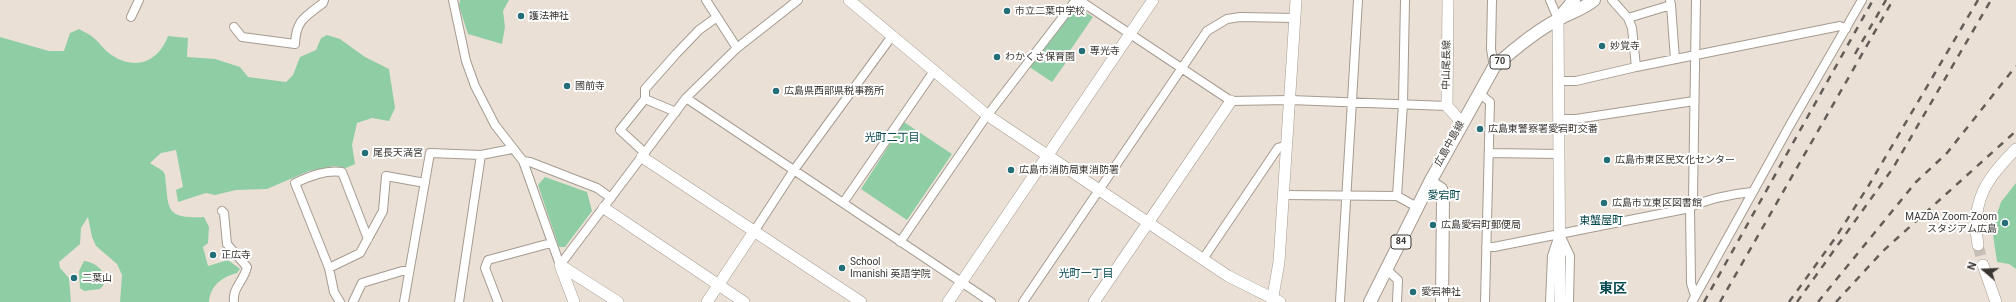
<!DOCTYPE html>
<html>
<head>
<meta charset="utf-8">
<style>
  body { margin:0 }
  #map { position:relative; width:2016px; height:302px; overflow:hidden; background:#ebe0d6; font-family:Roboto,sans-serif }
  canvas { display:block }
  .north { position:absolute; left:1964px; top:250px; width:40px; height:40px; -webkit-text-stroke:3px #fff; paint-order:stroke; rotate:289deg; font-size:11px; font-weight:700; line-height:16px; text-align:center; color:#393531 }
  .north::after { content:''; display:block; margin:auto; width:14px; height:18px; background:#393531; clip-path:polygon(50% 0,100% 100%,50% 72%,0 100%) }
</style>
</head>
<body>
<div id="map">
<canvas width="2016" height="302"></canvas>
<div class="north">N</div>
</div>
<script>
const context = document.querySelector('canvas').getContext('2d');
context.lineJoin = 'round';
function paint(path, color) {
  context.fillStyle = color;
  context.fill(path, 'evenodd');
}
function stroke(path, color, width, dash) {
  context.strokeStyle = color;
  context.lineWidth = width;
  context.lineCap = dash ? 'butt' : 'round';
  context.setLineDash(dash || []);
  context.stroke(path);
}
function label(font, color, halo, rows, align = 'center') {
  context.font = font + ' Roboto,"Noto Sans JP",sans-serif';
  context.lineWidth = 4;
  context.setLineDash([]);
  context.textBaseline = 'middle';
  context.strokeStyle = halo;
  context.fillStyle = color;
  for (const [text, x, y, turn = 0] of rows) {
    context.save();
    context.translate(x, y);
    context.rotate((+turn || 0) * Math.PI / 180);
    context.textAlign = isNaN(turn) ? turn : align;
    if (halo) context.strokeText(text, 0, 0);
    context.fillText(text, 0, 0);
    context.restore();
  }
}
const green = new Path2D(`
  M 460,0 L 509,0 L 503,11 L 505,27 L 502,44 L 468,34 L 459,6 Z
  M 1078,7 L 1093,17 L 1067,55 L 1070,57 L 1052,82 L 1028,66 L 1074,8 Z
  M 79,29 C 84,32 90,34 95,39 C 100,43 104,50 110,54 C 134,71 158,63 168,36 L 188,38 L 187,57 L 215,59 L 240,67 L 248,77 L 286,82 L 293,75 L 300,57 L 316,50 L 321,38 L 327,35 L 340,39 L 365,57 L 389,69 L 395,108 L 389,121 L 372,118 L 357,123 L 352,145 L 355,164 L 346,168 L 334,166 L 309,171 L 267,189 L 236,190 L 215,195 L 206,193 L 178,202 L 176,190 L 183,187 L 176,150 L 161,153 L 150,163 L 163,171 L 165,175 C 169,209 164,219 204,217 L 209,227 L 208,243 L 203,247 L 208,266 L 228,260 L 240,269 L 237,273 C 222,277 210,286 209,302 L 120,302 L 122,275 L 117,264 L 96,246 L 92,237 L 88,217 L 81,228 L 80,244 L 59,262 L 60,268 L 69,278 L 71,302 L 0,302 L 0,37 L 49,51 L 64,51 L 70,33 Z
  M 904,122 L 952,154 L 907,220 L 861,189 Z
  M 545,177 L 587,192 L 592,211 L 565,247 L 559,247 L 538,185 Z
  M 2016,183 L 2016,269 L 2009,264 L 1997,262 L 1992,228 L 2001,202 Z
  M 84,261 C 97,262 114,277 100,289 L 84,291 L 80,288 L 79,271 Z`);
const secondaryTunnel = new Path2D(`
  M 1978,245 L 1983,265`);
const street = new Path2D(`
  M 453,0 L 466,61 L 475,86 L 495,125 L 523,161 L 560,265
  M 706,0 L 737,48
  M 1079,0 L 1231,101 L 1290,100 L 1447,106
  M 1492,0 L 1491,49 L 1494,67
  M 1550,0 L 1558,19
  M 1612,0 L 1628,18 L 1632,28 L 1636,67
  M 1670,0 L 1671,5 L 1675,59
  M 131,17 L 139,0
  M 1628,18 L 1671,5
  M 234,27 L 242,37 L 295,44 C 296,20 305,17 323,3 L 324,0
  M 1559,81 L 1576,81 L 1636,67 L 1840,26 L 1846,29
  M 1479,93 L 1490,102 L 1485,302
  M 686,98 L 991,302
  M 645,99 L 645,89 L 676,54 L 699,30 L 717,17
  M 1559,119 L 1576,119 L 1694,101
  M 645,153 L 620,130 L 645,99 L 676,112
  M 1489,153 L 1559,154
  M 523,161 L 530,162 L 597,188 L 611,198
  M 1283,195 L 1397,196 L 1417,207
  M 1397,196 L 1403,104 L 1405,0
  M 843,203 L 934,71
  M 222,211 L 224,213 L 227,244 L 247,267 C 244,281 232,288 234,302
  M 755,230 L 794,170 L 892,36
  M 1561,237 L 1570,256 L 1569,302
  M 900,242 L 983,121 L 1076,0
  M 1486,247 L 1494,247 C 1558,234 1621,222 1685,209 C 1705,200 1730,194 1752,192
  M 1203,259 L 1278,148 L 1287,145
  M 560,265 L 686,98 L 737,48 L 798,0
  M 329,268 L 360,253 L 383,211 L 386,176 L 425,183
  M 1387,270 L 1398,280 L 1397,302
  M 1695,296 L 1691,283 L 1690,206 L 1693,198 L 1696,0
  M 340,302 L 334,292 L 329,268 L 295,183 C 310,176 325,170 342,172 L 368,239
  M 353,302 L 362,283 L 402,271 L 409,271
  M 404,302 L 430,153 L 481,155 L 512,149
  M 459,302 L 481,155
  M 498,302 L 485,268 L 488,260 L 551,243
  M 1023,302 L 1207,31 L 1227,19 L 1240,17 L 1295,18
  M 1340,302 L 1358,0
  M 1550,302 L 1552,256 L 1557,241
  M 1692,302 L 1790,125 L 1862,0`);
const secondary = new Path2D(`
  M 849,0 L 987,115 L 1228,276 L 1280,302
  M 1448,0 L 1447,106 L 1462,123
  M 1558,19 L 1560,302
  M 642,157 L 861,302
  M 604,208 L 744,302
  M 1978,245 C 1970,201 1987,178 2016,149
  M 560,265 L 618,302
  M 560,265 L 574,302
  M 1983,265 L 1996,302
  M 707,302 L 755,230
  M 948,302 L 1153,0
  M 1094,302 L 1231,101
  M 1272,302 L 1279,262 L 1296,0`);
const primary = new Path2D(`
  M 1559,18 L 1574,0
  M 1430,182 L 1441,189 L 1443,197 L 1442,302
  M 1370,302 L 1430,182 L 1494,67 C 1513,50 1537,30 1559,19 C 1572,12 1583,9 1594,0`);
const rail = new Path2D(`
  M 1855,54 L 1886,0
  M 1704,302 L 1873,0
  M 1720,302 L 1893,0
  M 1789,302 L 1836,237 L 1869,185 L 1978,0
  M 1797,302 L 1893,168 L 1991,0
  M 1818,302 L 1916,182 L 1947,153 L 2016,66
  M 1836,302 L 1883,251 L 2016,131`);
const markers = [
  [1007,11,4,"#246e77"],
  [521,16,4,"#246e77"],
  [1602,46,4,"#246e77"],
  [1082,51,4,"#246e77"],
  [997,57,4,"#246e77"],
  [567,86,4,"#246e77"],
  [776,91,4,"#246e77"],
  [1480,129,4,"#246e77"],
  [365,153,4,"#246e77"],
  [1607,160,4,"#246e77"],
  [1011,170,4,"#246e77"],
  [1604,203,4,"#246e77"],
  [2005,223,4,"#246e77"],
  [1433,225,4,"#246e77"],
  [213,255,4,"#246e77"],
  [842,268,4,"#246e77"],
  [74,278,4,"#246e77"],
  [1413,292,4,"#246e77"]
];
const shields = [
  [1500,62,20],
  [1401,242,20]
];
const shieldNames = [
  ["70",1500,62],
  ["84",1401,242]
];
const poiNames = [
  ["市立二葉中学校",1015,11],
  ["護法神社",529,16],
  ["妙覚寺",1610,46],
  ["専光寺",1090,51],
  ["わかくさ保育園",1005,57],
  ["國前寺",575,86],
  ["広島県西部県税事務所",784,91],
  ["広島東警察署愛宕町交番",1488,129],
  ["尾長天満宮",373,153],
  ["広島市東区民文化センター",1615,160],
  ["広島市消防局東消防署",1019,170],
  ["広島市立東区図書館",1612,203],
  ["MAZDA Zoom-Zoom",1997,217,"right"],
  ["スタジアム広島",1997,229,"right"],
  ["広島愛宕町郵便局",1441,225],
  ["正広寺",221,255],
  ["School",850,262],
  ["Imanishi 英語学院",850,274],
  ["二葉山",82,278],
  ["愛宕神社",1421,292]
];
const streetNames = [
  ["中山尾長線",1447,65,-89],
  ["広島中島線",1450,144,-61]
];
const neighbourhoodNames = [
  ["光町二丁目",892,138],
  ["愛宕町",1444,196],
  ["東蟹屋町",1601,221],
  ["光町一丁目",1086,274]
];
const districtNames = [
  ["東区",1613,289]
];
paint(green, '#8fcea5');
stroke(secondaryTunnel, '#c7beb5', 11, [11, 5.5]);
stroke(street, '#a59b91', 10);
stroke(secondary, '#a59b91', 12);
stroke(primary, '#a59b91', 14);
stroke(street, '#fff', 8);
stroke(secondary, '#fff', 11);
stroke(primary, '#fff', 12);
stroke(rail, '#645e59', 2.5, [7, 7]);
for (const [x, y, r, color] of markers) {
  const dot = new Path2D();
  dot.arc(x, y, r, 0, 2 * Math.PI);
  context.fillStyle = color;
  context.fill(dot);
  stroke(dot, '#fff', 1.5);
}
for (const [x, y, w] of shields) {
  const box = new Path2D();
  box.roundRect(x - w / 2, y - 7, w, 14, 3);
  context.fillStyle = '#fff';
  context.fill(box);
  stroke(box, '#393531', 1);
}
label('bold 9px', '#393531', null, shieldNames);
label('10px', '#393531', '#fff', poiNames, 'left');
label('10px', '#393531', '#fff', streetNames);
label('11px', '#07484e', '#fff', neighbourhoodNames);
label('bold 14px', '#07484e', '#fff', districtNames);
</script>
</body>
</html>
